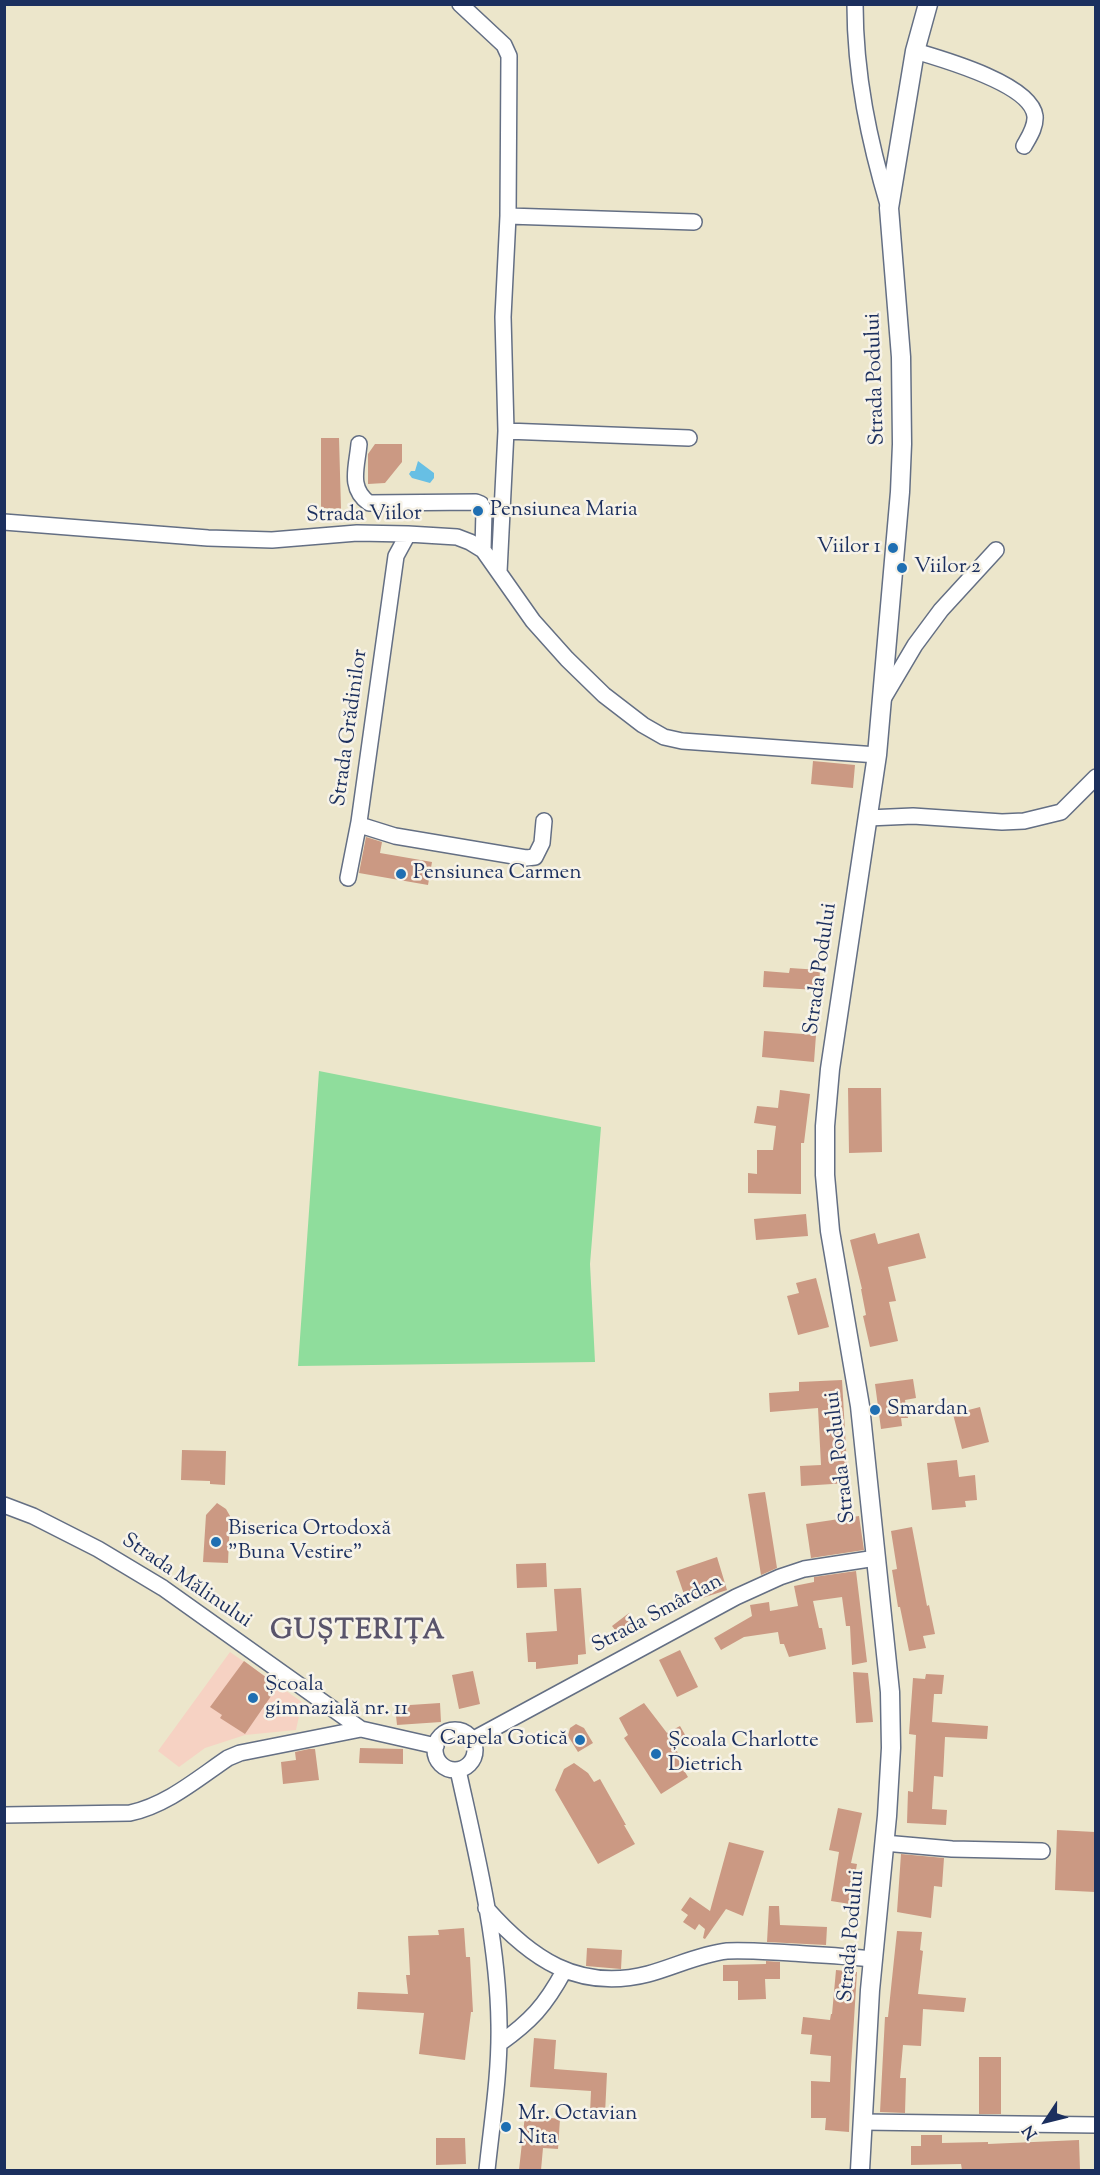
<!DOCTYPE html>
<html>
<head>
<meta charset="utf-8">
<style>
  body { margin:0 }
  #map { position:relative; width:1100px; height:2175px; overflow:hidden; background:#ece6cb; font-family:"Sorts Mill Goudy",serif }
  canvas { display:block }
  .frame { position:absolute; inset:0; border:6px solid #1b2f5e; pointer-events:none }
  .north { position:absolute; left:1016px; top:2091px; width:60px; height:60px; -webkit-text-stroke:4px #f7f3e8; paint-order:stroke; rotate:235deg; font-size:16px; font-weight:700; line-height:24px; text-align:center; color:#1b2f5e }
  .north::after { content:''; display:block; margin:auto; width:21px; height:27px; background:#1b2f5e; clip-path:polygon(50% 0,100% 100%,50% 72%,0 100%) }
</style>
</head>
<body>
<div id="map">
<canvas width="1100" height="2175"></canvas>
<div class="frame"></div>
<div class="north">N</div>
</div>
<script>
const context = document.querySelector('canvas').getContext('2d');
context.lineJoin = 'round';
function paint(path, color) {
  context.fillStyle = color;
  context.fill(path, 'evenodd');
}
function stroke(path, color, width, dash) {
  context.strokeStyle = color;
  context.lineWidth = width;
  context.lineCap = dash ? 'butt' : 'round';
  context.setLineDash(dash || []);
  context.stroke(path);
}
function label(font, color, halo, rows, align = 'center') {
  context.font = font + ' "Sorts Mill Goudy",serif';
  context.lineWidth = 5;
  context.setLineDash([]);
  context.textBaseline = 'middle';
  context.strokeStyle = halo;
  context.fillStyle = color;
  for (const [text, x, y, turn = 0] of rows) {
    context.save();
    context.translate(x, y);
    context.rotate((+turn || 0) * Math.PI / 180);
    context.textAlign = isNaN(turn) ? turn : align;
    if (halo) context.strokeText(text, 0, 0);
    context.fillText(text, 0, 0);
    context.restore();
  }
}
const built = new Path2D(`
  M 230,1652 L 302,1702 L 296,1730 L 245,1735 L 205,1748 L 179,1767 L 158,1751 Z`);
const green = new Path2D(`
  M 319,1071 L 601,1127 L 590,1264 L 595,1362 L 298,1366 Z`);
const water = new Path2D(`
  M 418,461 L 434,473 L 434,478 L 430,483 L 412,478 L 409,474 L 411,471 L 415,471 Z`);
const building = new Path2D(`
  M 321,438 L 339,438 L 341,509 L 321,508 Z
  M 375,444 L 402,444 L 402,462 L 385,483 L 368,484 L 368,454 Z
  M 813,761 L 855,765 L 853,788 L 811,784 Z
  M 366,837 L 382,842 L 380,853 L 432,862 L 428,885 L 359,873 Z
  M 790,968 L 820,970 L 819,990 L 763,987 L 764,971 L 789,973 Z
  M 764,1031 L 816,1035 L 814,1062 L 762,1057 Z
  M 848,1088 L 881,1088 L 882,1152 L 849,1153 Z
  M 780,1090 L 810,1094 L 804,1143 L 801,1143 L 801,1194 L 748,1193 L 748,1173 L 757,1174 L 757,1150 L 773,1150 L 776,1126 L 754,1123 L 757,1106 L 778,1108 Z
  M 806,1214 L 808,1236 L 756,1240 L 754,1219 Z
  M 875,1233 L 878,1244 L 919,1233 L 926,1258 L 888,1267 L 896,1301 L 889,1302 L 898,1341 L 870,1347 L 863,1316 L 866,1315 L 861,1289 L 862,1289 L 850,1240 Z
  M 816,1278 L 829,1327 L 798,1335 L 787,1296 L 799,1293 L 796,1283 Z
  M 913,1379 L 916,1398 L 905,1400 L 908,1418 L 901,1418 L 902,1426 L 881,1429 L 875,1384 Z
  M 842,1380 L 848,1483 L 801,1486 L 800,1466 L 821,1465 L 818,1408 L 770,1412 L 769,1393 L 799,1391 L 799,1382 Z
  M 980,1407 L 989,1442 L 962,1449 L 953,1414 Z
  M 182,1450 L 226,1451 L 225,1485 L 210,1484 L 210,1481 L 181,1480 Z
  M 957,1460 L 959,1477 L 975,1475 L 977,1500 L 965,1501 L 966,1507 L 932,1510 L 927,1463 Z
  M 765,1492 L 777,1568 L 761,1575 L 748,1494 Z
  M 217,1503 L 226,1509 L 230,1516 L 228,1563 L 203,1562 L 206,1515 Z
  M 859,1516 L 864,1550 L 811,1558 L 806,1524 Z
  M 912,1527 L 927,1606 L 929,1605 L 935,1634 L 923,1636 L 926,1648 L 909,1651 L 900,1607 L 898,1607 L 892,1570 L 897,1569 L 891,1531 Z
  M 717,1557 L 727,1590 L 687,1603 L 676,1571 Z
  M 546,1563 L 547,1587 L 517,1588 L 516,1564 Z
  M 856,1571 L 867,1662 L 852,1665 L 850,1626 L 846,1626 L 842,1597 L 813,1601 L 819,1628 L 822,1628 L 826,1649 L 789,1657 L 784,1644 L 780,1644 L 778,1632 L 744,1637 L 721,1650 L 714,1638 L 752,1616 L 750,1605 L 769,1602 L 770,1611 L 798,1606 L 794,1586 L 814,1582 L 814,1577 Z
  M 581,1588 L 586,1654 L 578,1655 L 578,1664 L 536,1669 L 536,1662 L 528,1662 L 526,1633 L 557,1631 L 554,1589 Z
  M 629,1613 L 639,1626 L 622,1639 L 612,1626 Z
  M 680,1650 L 698,1687 L 677,1697 L 659,1660 Z
  M 244,1661 L 278,1686 L 245,1734 L 220,1718 L 222,1715 L 210,1707 Z
  M 473,1671 L 480,1704 L 459,1709 L 452,1675 Z
  M 853,1672 L 868,1673 L 873,1722 L 856,1723 Z
  M 926,1674 L 944,1675 L 942,1694 L 934,1694 L 932,1722 L 988,1726 L 987,1739 L 945,1737 L 943,1777 L 934,1776 L 932,1809 L 947,1810 L 946,1825 L 907,1823 L 908,1791 L 913,1792 L 916,1735 L 909,1734 L 913,1678 L 925,1679 Z
  M 440,1703 L 441,1722 L 397,1725 L 395,1706 Z
  M 644,1703 L 667,1733 L 680,1726 L 688,1740 L 675,1748 L 682,1760 L 679,1762 L 688,1777 L 661,1794 L 624,1738 L 628,1735 L 619,1718 Z
  M 576,1724 L 584,1728 L 593,1743 L 578,1752 L 568,1736 L 570,1728 Z
  M 360,1748 L 403,1749 L 403,1764 L 359,1763 Z
  M 309,1749 L 315,1749 L 319,1780 L 283,1784 L 281,1762 L 296,1760 L 295,1752 Z
  M 574,1763 L 588,1773 L 594,1782 L 600,1779 L 626,1825 L 624,1825 L 635,1844 L 598,1864 L 555,1790 L 564,1769 Z
  M 838,1808 L 862,1813 L 851,1863 L 857,1864 L 850,1904 L 831,1901 L 839,1852 L 829,1850 Z
  M 1057,1830 L 1095,1832 L 1095,1892 L 1055,1890 Z
  M 729,1842 L 764,1851 L 743,1916 L 726,1909 L 705,1939 L 703,1938 L 705,1929 L 699,1924 L 695,1930 L 683,1922 L 688,1915 L 681,1910 L 690,1897 L 710,1911 Z
  M 901,1854 L 944,1858 L 942,1887 L 934,1886 L 931,1918 L 897,1912 Z
  M 769,1906 L 779,1906 L 780,1925 L 827,1927 L 826,1945 L 767,1942 Z
  M 464,1928 L 466,1957 L 470,1957 L 473,2012 L 471,2012 L 465,2060 L 419,2054 L 424,2013 L 357,2009 L 358,1992 L 408,1994 L 406,1975 L 410,1975 L 408,1936 L 439,1935 L 438,1930 Z
  M 897,1931 L 922,1932 L 920,1950 L 923,1951 L 918,1994 L 966,1998 L 964,2012 L 923,2009 L 921,2046 L 903,2045 L 900,2078 L 906,2078 L 905,2113 L 880,2112 L 885,2017 L 888,2017 Z
  M 587,1948 L 622,1950 L 621,1969 L 586,1966 Z
  M 766,1961 L 780,1962 L 780,1979 L 765,1979 L 766,1999 L 738,2000 L 738,1981 L 723,1981 L 723,1965 L 766,1964 Z
  M 836,1970 L 857,1972 L 851,2067 L 849,2132 L 825,2130 L 826,2118 L 811,2118 L 811,2081 L 830,2082 L 831,2056 L 810,2054 L 812,2035 L 801,2034 L 803,2017 L 830,2020 L 831,2014 L 832,2014 Z
  M 534,2038 L 556,2040 L 554,2069 L 607,2073 L 605,2114 L 590,2113 L 591,2091 L 530,2087 Z
  M 979,2057 L 1001,2057 L 1001,2114 L 979,2114 Z
  M 525,2115 L 560,2119 L 558,2149 L 543,2148 L 541,2170 L 519,2170 Z
  M 921,2135 L 942,2135 L 942,2143 L 988,2142 L 988,2144 L 1079,2140 L 1080,2170 L 962,2170 L 961,2164 L 911,2165 L 911,2146 L 921,2146 Z
  M 436,2138 L 465,2138 L 466,2164 L 436,2165 Z`);
const minor = new Path2D(`
  M 460,4 L 504,45 L 509,56 L 508,216 L 503,317 L 506,431 L 499,572
  M 855,4 C 855,75 869,141 889,208
  M 915,51 C 942,59 1031,84 1035,116 C 1036,127 1029,137 1024,146
  M 508,216 L 694,222
  M 506,431 L 689,438
  M 359,444 C 357,467 348,488 369,503 L 476,502 L 481,504 L 484,510 L 483,550
  M 4,522 L 208,538 L 272,540 L 357,533 L 408,534 L 457,537 L 470,542 L 483,550 L 533,621 L 567,659 L 604,695 L 643,725 L 664,737 L 682,741 L 877,755
  M 408,534 L 396,556 L 359,822 L 363,826 L 395,836 L 526,858 L 535,857 L 542,843 L 544,821
  M 883,699 L 915,645 L 941,610 L 996,550
  M 868,818 L 913,816 L 1002,822 L 1024,821 L 1061,812 L 1096,777
  M 348,878 L 359,822
  M 4,1505 L 33,1516 L 98,1549 L 163,1588 L 361,1729 L 436,1746
  M435 1750a20 20 0 1 1 40 0a20 20 0 1 1-40 0Z
  M 472,1740 L 736,1597 L 780,1577 L 804,1569 L 876,1558
  M 458,1770 C 476,1852 498,1939 499,2024 C 500,2073 492,2122 487,2170
  M 4,1815 L 130,1813 C 167,1805 197,1779 228,1758 L 240,1753 L 361,1729
  M 884,1843 L 952,1849 L 1042,1851
  M 486,1908 C 530,1958 578,1992 648,1974 C 674,1967 700,1954 727,1951 C 748,1950 769,1952 791,1953 C 818,1955 845,1956 872,1959
  M 499,2044 C 531,2021 545,2006 564,1971
  M 862,2122 L 1096,2125`);
const tertiary = new Path2D(`
  M 860,2170 L 870,1990 L 887,1816 L 891,1748 L 890,1692 L 860,1406 L 830,1231 L 825,1175 L 825,1126 L 830,1069 L 877,755 L 900,492 L 902,444 L 901,357 L 889,208 L 915,51 L 928,4`);
const markers = [
  [478,511,6,"#1f6fb2"],
  [893,548,6,"#1f6fb2"],
  [902,568,6,"#1f6fb2"],
  [401,874,6,"#1f6fb2"],
  [875,1410,6,"#1f6fb2"],
  [216,1542,6,"#1f6fb2"],
  [253,1698,6,"#1f6fb2"],
  [580,1740,6,"#1f6fb2"],
  [656,1754,6,"#1f6fb2"],
  [506,2127,6,"#1f6fb2"]
];
const streetNames = [
  ["Strada Podului",877,379,-92],
  ["Strada Viilor",364,516,-1],
  ["Strada Grădinilor",351,728,-82],
  ["Strada Podului",822,969,-82],
  ["Strada Podului",842,1457,-97],
  ["Strada Mălinului",186,1582,34],
  ["Strada Smârdan",658,1615,-28],
  ["Strada Podului",853,1936,-85]
];
const poiNames = [
  ["Pensiunea Maria",490,511],
  ["Viilor 1",881,548,"right"],
  ["Viilor 2",914,568],
  ["Pensiunea Carmen",413,874],
  ["Smardan",887,1410],
  ["Biserica Ortodoxă",228,1530],
  ["\"Buna Vestire\"",228,1554],
  ["Școala",265,1686],
  ["gimnazială nr. 11",265,1710],
  ["Capela Gotică",568,1740,"right"],
  ["Școala Charlotte",668,1742],
  ["Dietrich",668,1766],
  ["Mr. Octavian",518,2115],
  ["Nita",518,2139]
];
const districtNames = [
  ["GUȘTERIȚA",358,1633]
];
paint(built, '#f6d2c3');
paint(green, '#8fdd9c');
paint(water, '#67bfe4');
paint(building, '#cb9983');
stroke(minor, '#646f84', 18);
stroke(tertiary, '#646f84', 21);
stroke(minor, '#fff', 15);
stroke(tertiary, '#fff', 18);
for (const [x, y, r, color] of markers) {
  const dot = new Path2D();
  dot.arc(x, y, r, 0, 2 * Math.PI);
  context.fillStyle = color;
  context.fill(dot);
  stroke(dot, '#f7f3e8', 2);
}
label('21px', '#1b2f5e', '#f7f3e8', streetNames);
label('21px', '#1b2f5e', '#f7f3e8', poiNames, 'left');
context.letterSpacing = '1.5px';
label('bold 27px', '#59546b', '#f7f3e8', districtNames);
context.letterSpacing = '0px';
</script>
</body>
</html>
